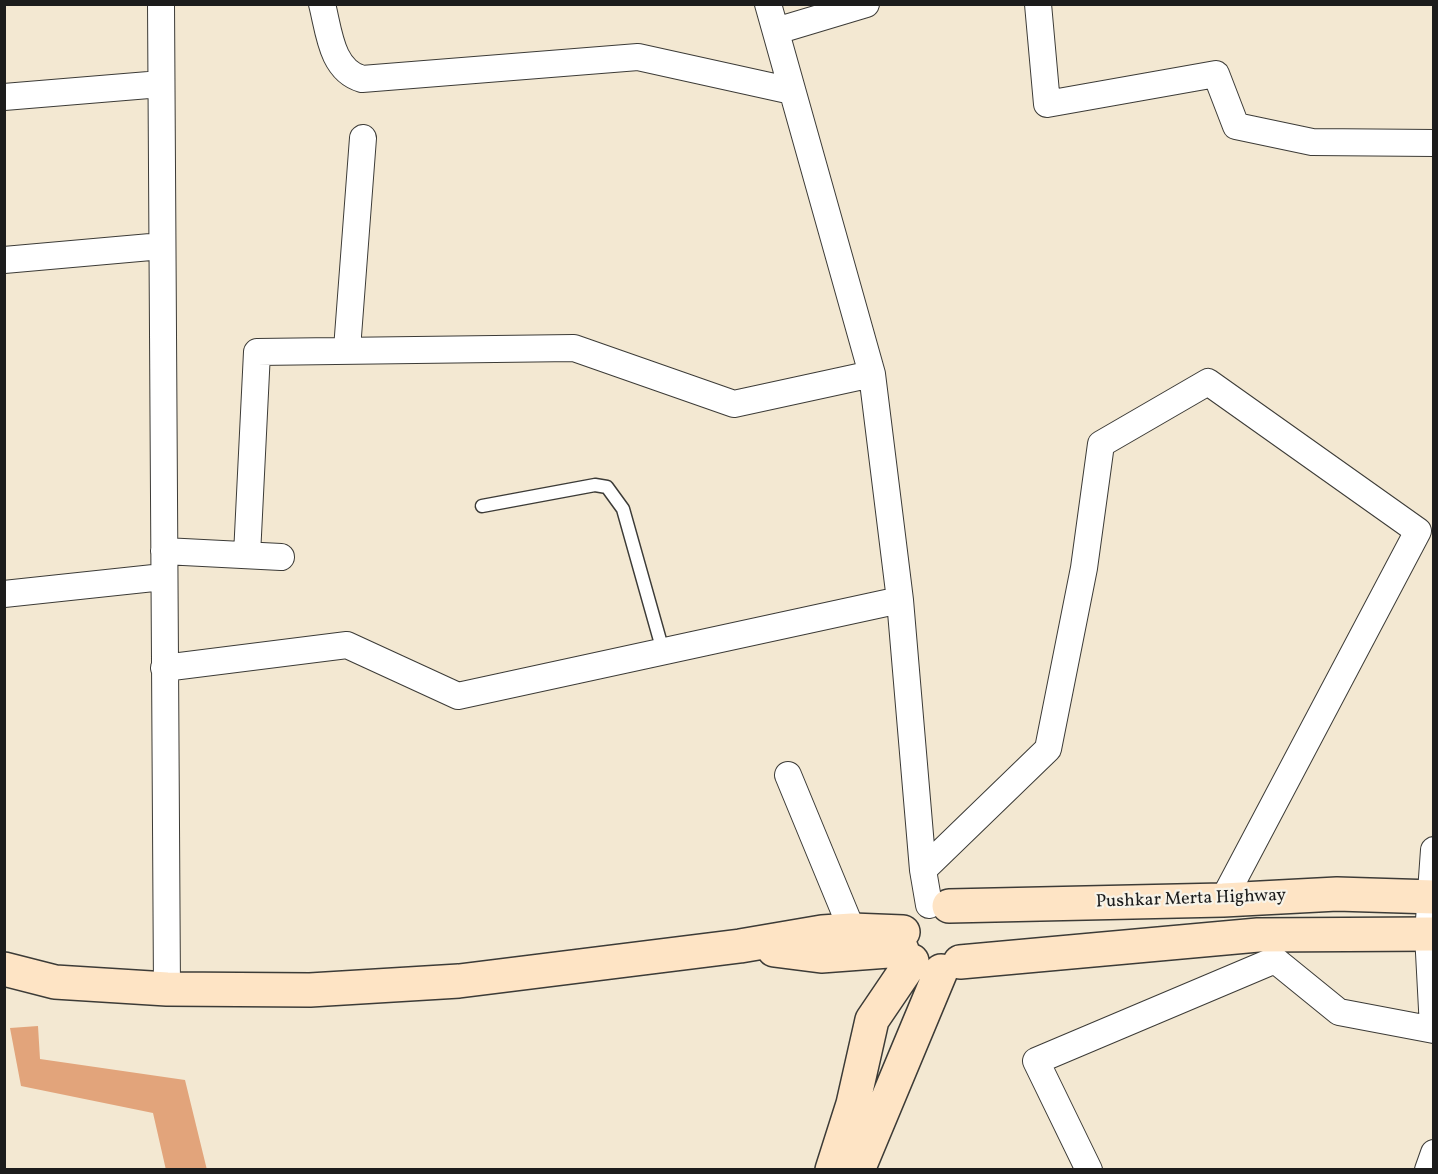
<!DOCTYPE html>
<html>
<head>
<meta charset="utf-8">
<style>
  body { margin:0 }
  #map { position:relative; width:1438px; height:1174px; overflow:hidden; background:#f3e8d2; font-family:Vollkorn,serif }
  canvas { display:block }
  .frame { position:absolute; inset:0; border:6px solid #1c1c1c; pointer-events:none }
</style>
</head>
<body>
<div id="map">
<canvas width="1438" height="1174"></canvas>
<div class="frame"></div>
</div>
<script>
const context = document.querySelector('canvas').getContext('2d');
context.lineJoin = 'round';
function paint(path, color) {
  context.fillStyle = color;
  context.fill(path, 'evenodd');
}
function stroke(path, color, width, dash) {
  context.strokeStyle = color;
  context.lineWidth = width;
  context.lineCap = dash ? 'butt' : 'round';
  context.setLineDash(dash || []);
  context.stroke(path);
}
function label(font, color, halo, rows, align = 'center') {
  context.font = font + ' Vollkorn,serif';
  context.lineWidth = 4.5;
  context.setLineDash([]);
  context.textBaseline = 'middle';
  context.strokeStyle = halo;
  context.fillStyle = color;
  for (const [text, x, y, turn = 0] of rows) {
    context.save();
    context.translate(x, y);
    context.rotate((+turn || 0) * Math.PI / 180);
    context.textAlign = isNaN(turn) ? turn : align;
    if (halo) context.strokeText(text, 0, 0);
    context.fillText(text, 0, 0);
    context.restore();
  }
}
const building = new Path2D(`
  M 38,1026 L 40,1059 L 185,1080 L 207,1170 L 166,1170 L 153,1113 L 21,1086 L 10,1028 Z`);
const lane = new Path2D(`
  M 482,506 L 595,485 L 607,487 L 623,509 L 663,651`);
const street = new Path2D(`
  M 161,4 L 167,989
  M 322,4 C 329,31 331,70 362,79 L 638,57 L 792,91
  M 768,4 L 872,374 L 900,600 L 923,870 L 929,905
  M 1038,4 L 1047,104 L 1216,74 L 1236,126 L 1312,142 L 1434,143
  M 776,31 L 866,4
  M 4,97 L 161,84
  M 4,260 L 162,246
  M 347,349 L 363,138
  M 164,551 L 281,557
  M 247,555 L 257,352 L 574,348 L 734,404 L 872,374
  M 4,594 L 163,577
  M 164,668 L 347,645 L 458,696 L 900,600
  M 788,775 L 852,930
  M 923,870 L 1048,749 L 1084,568 L 1101,444 L 1208,382 L 1418,531 L 1223,900
  M 1433,1028 L 1428,934 L 1434,850
  M 1089,1170 L 1036,1061 L 1275,960 L 1339,1012 L 1434,1030
  M 1428,1170 L 1434,1153`);
const secondary = new Path2D(`
  M 949,906 L 1223,900 L 1337,894 L 1434,897
  M 774,950 L 821,956 L 902,950
  M 960,962 L 1258,935 L 1434,934
  M 4,969 L 55,982 L 167,989 L 310,990 L 459,981 L 740,946 L 822,932 L 852,930 L 903,932
  M 832,1170 L 853,1104 L 872,1020 L 912,961
  M 858,1170 L 941,971`);
const streetNames = [
  ["Pushkar Merta Highway",1191,900,-2]
];
paint(building, '#e2a47b');
stroke(lane, '#3c3b37', 15);
stroke(street, '#3c3b37', 28);
stroke(secondary, '#3c3b37', 36);
stroke(lane, '#fff', 12);
stroke(street, '#fff', 26);
stroke(secondary, '#fee4c5', 33);
label('18px', '#1c1c1c', '#f7f3e8', streetNames);
</script>
</body>
</html>
